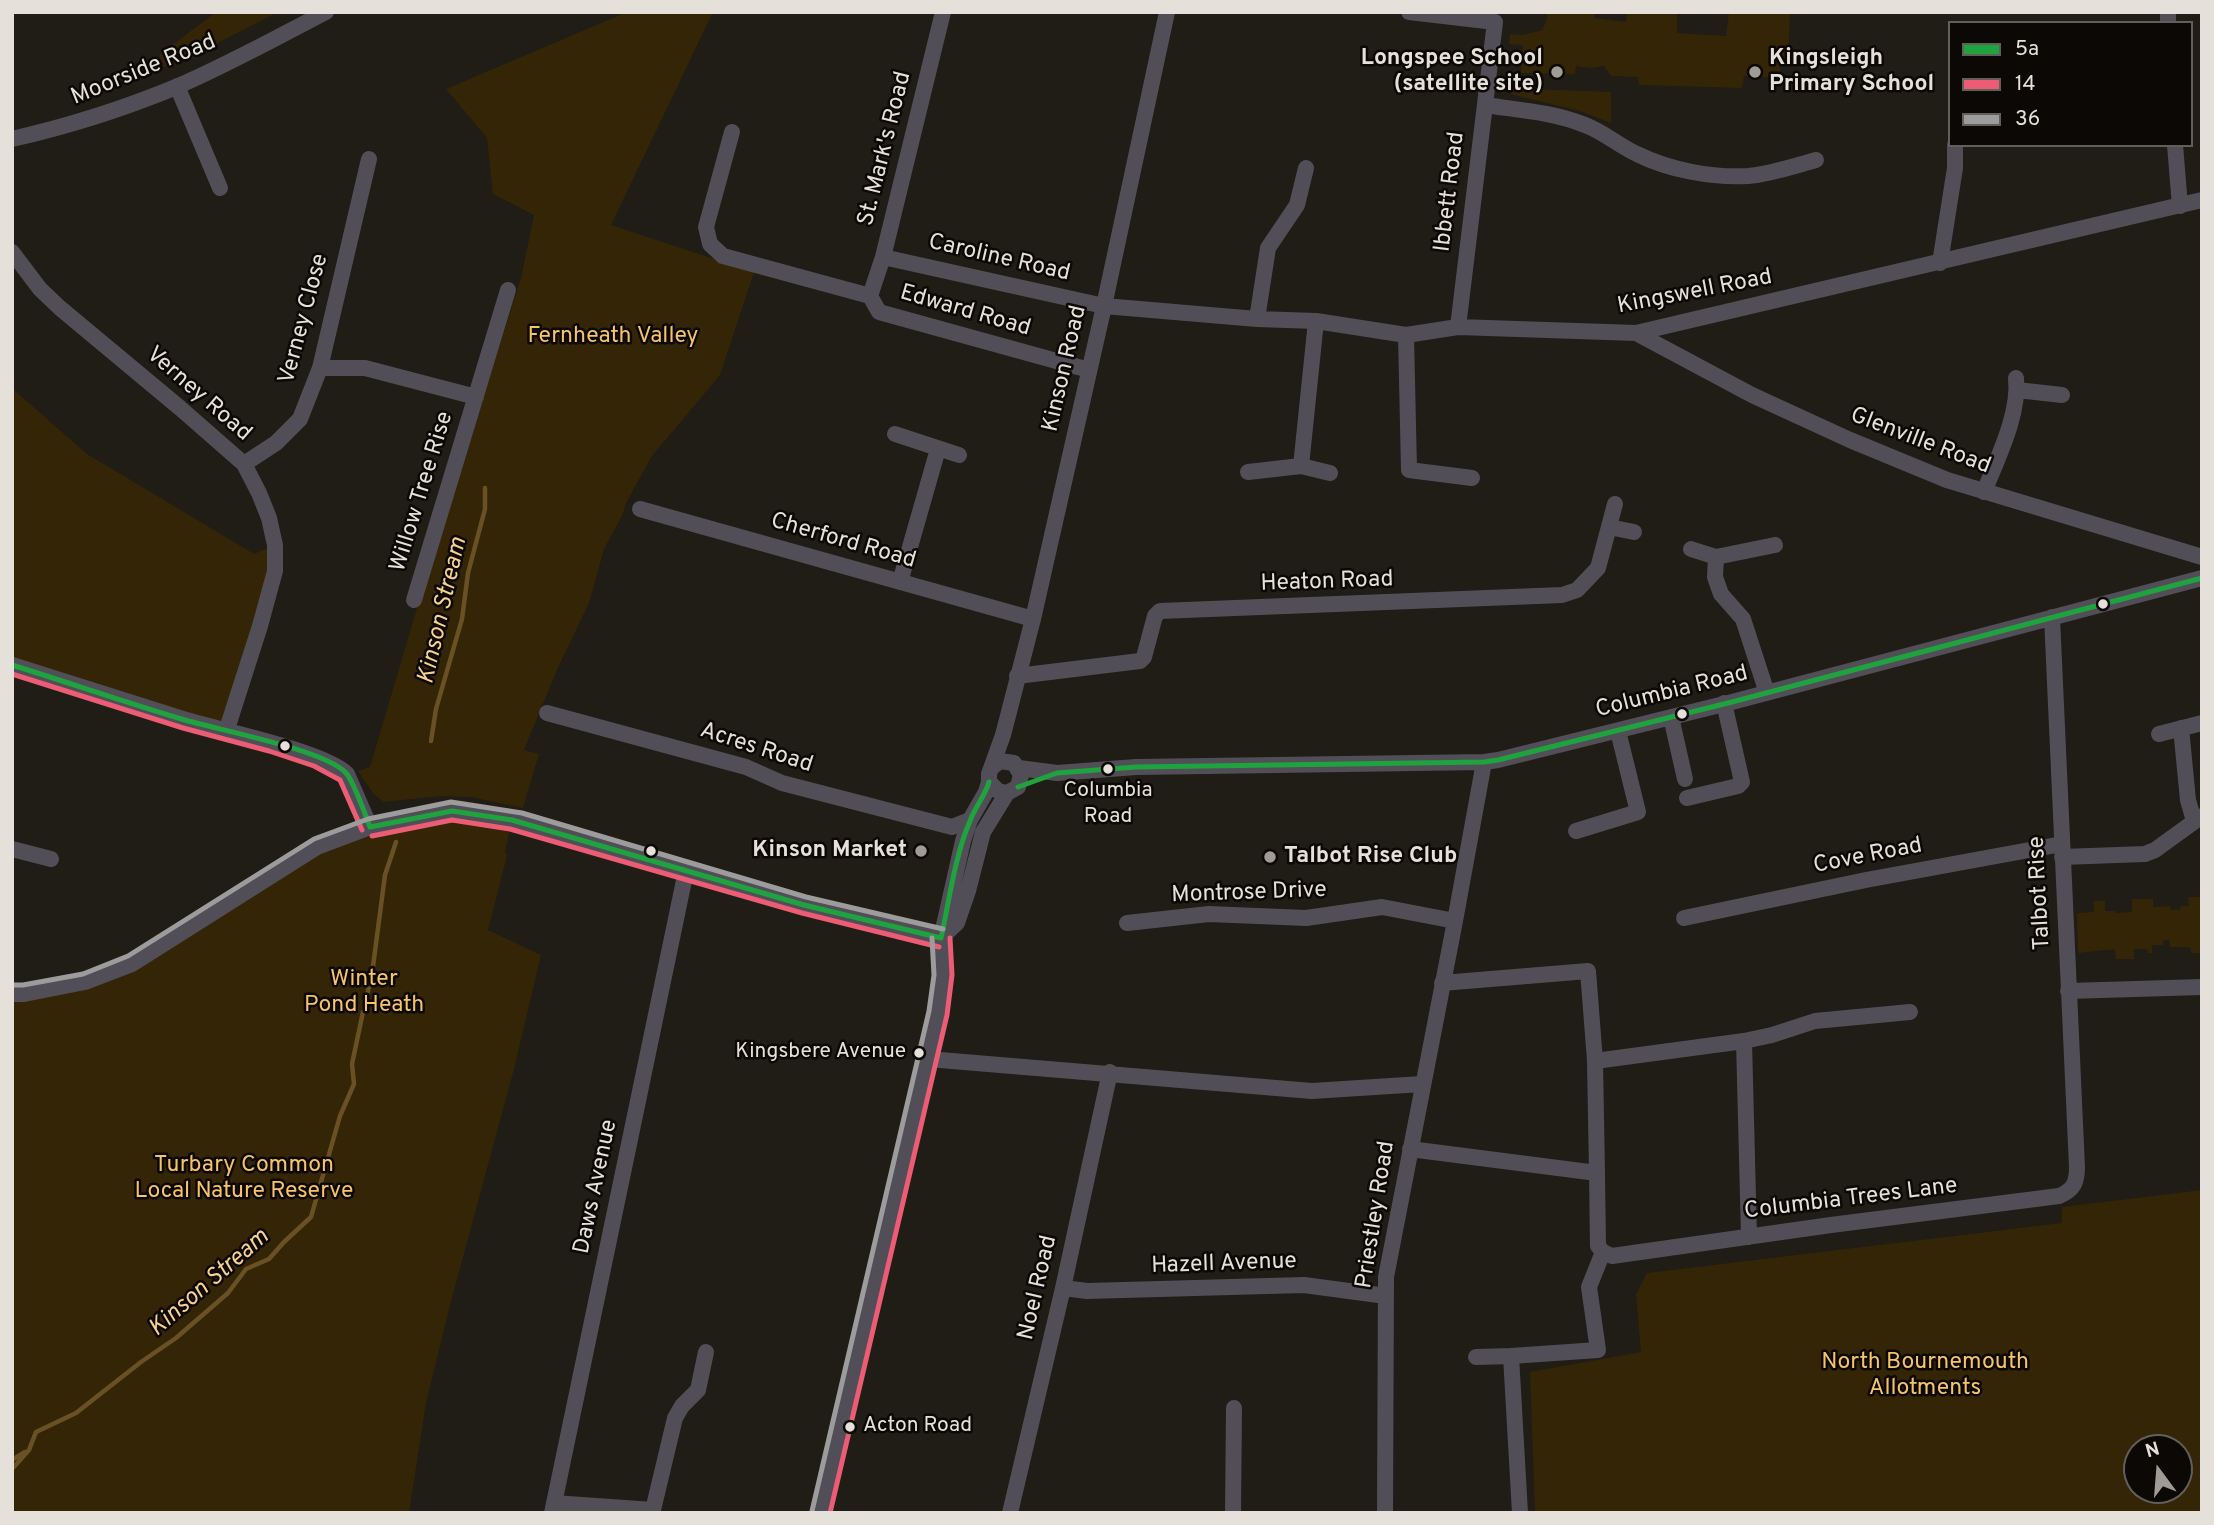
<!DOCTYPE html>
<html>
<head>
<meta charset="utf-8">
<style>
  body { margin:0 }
  #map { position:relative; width:2214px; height:1525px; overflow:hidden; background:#201c16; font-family:Overpass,sans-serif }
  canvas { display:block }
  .frame { position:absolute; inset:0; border:14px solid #e5e1da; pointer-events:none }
  .legend { position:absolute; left:1948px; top:21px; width:245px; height:126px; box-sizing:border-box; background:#0b0805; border:2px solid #625f5a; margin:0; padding:9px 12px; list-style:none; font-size:21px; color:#e5e1da }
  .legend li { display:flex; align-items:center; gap:14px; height:35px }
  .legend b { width:35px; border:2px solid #625f5a }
  .north { position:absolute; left:2123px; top:1434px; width:70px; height:70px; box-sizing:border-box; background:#0b0805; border:2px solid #625f5a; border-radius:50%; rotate:344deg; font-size:19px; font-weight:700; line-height:28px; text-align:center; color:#e5e1da }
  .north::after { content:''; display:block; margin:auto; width:24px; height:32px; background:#a09c95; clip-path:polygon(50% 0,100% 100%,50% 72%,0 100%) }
</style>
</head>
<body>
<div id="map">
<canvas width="2214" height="1525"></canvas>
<div class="frame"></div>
<ul class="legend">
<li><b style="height:9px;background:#1fa33f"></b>5a</li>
<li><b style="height:9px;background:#ec5c74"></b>14</li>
<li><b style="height:9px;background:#9d9c9c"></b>36</li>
</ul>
<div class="north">N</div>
</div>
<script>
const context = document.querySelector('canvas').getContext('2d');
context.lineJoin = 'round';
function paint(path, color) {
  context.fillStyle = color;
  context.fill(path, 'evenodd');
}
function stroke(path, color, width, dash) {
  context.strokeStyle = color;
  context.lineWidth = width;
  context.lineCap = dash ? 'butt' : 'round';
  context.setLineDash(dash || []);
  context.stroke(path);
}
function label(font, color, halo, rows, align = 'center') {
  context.font = font + ' Overpass,sans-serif';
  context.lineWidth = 5;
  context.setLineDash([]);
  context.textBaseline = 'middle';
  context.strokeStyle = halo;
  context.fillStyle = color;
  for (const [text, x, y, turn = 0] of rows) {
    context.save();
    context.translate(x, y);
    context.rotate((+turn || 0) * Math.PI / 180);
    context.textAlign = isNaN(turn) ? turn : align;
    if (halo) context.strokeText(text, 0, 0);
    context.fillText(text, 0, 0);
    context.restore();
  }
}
const green = new Path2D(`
  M 216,12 L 278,12 L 183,61 L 164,67 L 159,55 Z
  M 627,12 L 713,12 L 611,225 L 754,272 L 720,375 L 652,456 L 626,503 L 622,516 L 604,549 L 589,603 L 556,672 L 524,750 L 539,754 L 523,808 L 471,797 L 441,796 L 383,802 L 373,793 L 358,771 L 370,767 L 425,581 L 521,278 L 534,215 L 493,194 L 487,138 L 446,89 Z
  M 1547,12 L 1595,12 L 1594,18 L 1626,22 L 1627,13 L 1677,12 L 1677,33 L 1726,36 L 1729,12 L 1790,12 L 1788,65 L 1780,65 L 1780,78 L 1744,76 L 1742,88 L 1639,85 L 1638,77 L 1611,76 L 1604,66 L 1590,68 L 1576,66 L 1575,74 L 1521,73 L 1523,45 L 1509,44 L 1510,34 L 1523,35 L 1542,30 L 1547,20 Z
  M 1504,88 L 1611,92 L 1611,123 L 1580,111 L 1514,95 Z
  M 12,388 L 87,454 L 254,554 L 275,545 L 226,732 L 12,665 Z
  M 452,811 L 512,820 L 505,852 L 507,856 L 488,930 L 541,955 L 514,1069 L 450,1305 L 426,1403 L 409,1513 L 12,1513 L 12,994 L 132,964 L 317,847 Z
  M 2188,897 L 2202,897 L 2202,953 L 2191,953 L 2190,947 L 2170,947 L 2169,940 L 2163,940 L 2163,945 L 2152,945 L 2152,953 L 2148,953 L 2147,949 L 2134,949 L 2134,959 L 2116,959 L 2115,949 L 2078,953 L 2077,913 L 2094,912 L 2094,901 L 2105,901 L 2105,911 L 2115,911 L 2115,913 L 2132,912 L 2132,899 L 2153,899 L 2153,907 L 2170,906 L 2171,910 L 2180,910 L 2181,906 L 2189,906 Z
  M 2202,1190 L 2202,1513 L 1535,1513 L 1530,1372 L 1641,1352 L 1636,1295 L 1647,1273 L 2062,1223 L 2062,1207 ZM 2137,1448 L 2179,1448 L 2179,1490 L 2137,1490 Z`);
const stream = new Path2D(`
  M 431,741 L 436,709 L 462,619 L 468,573 L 485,509 L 485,488
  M 367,995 L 372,974 L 385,875 L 396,842
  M 12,1460 L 25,1452
  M 12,1469 L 29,1450 L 36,1432 L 76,1413 L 141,1362 L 176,1338 L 228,1293 L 246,1269 L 269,1259 L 284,1242 L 311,1217 L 340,1116 L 354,1084 L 352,1064 L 363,1012`);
const minor = new Path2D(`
  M 1409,12 L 1495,22 L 1458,327
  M 2168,12 L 2168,23
  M 177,86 L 220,188
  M 1485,105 C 1518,110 1554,112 1585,125 C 1604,132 1619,146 1637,154 C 1669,170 1712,178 1748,176 C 1771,174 1794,166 1816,160
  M 732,132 L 706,227 L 710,244 L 723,256 L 870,296 L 879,312 L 1089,370
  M 12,139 C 69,126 123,109 176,87 C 227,65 276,38 326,12
  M 2175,145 L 2180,206
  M 12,252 L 40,289 L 60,308 L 180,408 L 244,464 L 259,493 L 269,518 L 275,545 L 275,571 L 260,626 L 226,732
  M 883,257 L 1104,306 L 1257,319 L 1316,321 L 1406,335 L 1458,327 L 1636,333 L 2202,200
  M 1940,263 L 1955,168 L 1955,145
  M 870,296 L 883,257 L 943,12
  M 1257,319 L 1268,248 L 1297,205 L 1306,168
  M 1636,333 L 1752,395 L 1850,440 L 1947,480 L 2202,557
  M 1406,335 L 1409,470 L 1472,478
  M 320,368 L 365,368 L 476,397
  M 2017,390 L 2062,395
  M 895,434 L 959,455
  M 244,464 L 276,443 L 300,419 L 320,368 L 369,159
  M 1301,466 L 1330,473
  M 1248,472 L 1301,466 L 1316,321
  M 1984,492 C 1997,459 2020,414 2016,378
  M 640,509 L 1033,619
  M 1609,527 L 1634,532
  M 1691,549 L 1716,557
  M 900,582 L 938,449
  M 414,600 L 508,290
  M 12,665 C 70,683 128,702 186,720 C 220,730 326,752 347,774 L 370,827
  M 1017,676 L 1140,661 L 1144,657 L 1155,616 L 1160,611 L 1562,595 L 1577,590 L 1598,568 L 1615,504
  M 1767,693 L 1743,619 L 1721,594 L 1715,577 L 1716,557 L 1775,545
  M 547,713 L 746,767 L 782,783 L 952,827 L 970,820
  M 1671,717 L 1685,779
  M 2181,728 L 2188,800 L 2194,821
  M 2159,734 L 2202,723
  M 992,767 L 1000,761 L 1014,763 L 1021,775 L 1018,787 L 1007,793 L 998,791 L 989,782 L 989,774 L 1003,735 L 1033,619 L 1104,306 L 1167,12
  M 1019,768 L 1057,773 L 1136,767 L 1484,762 L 1498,760 L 1732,702 L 2202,578
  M 1687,798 L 1738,786 L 1742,782 L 1724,703
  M 1576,831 L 1638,812 L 1618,731
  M 12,849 L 51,859
  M 2062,857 L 2145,854 L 2155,850 L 2202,816
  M 1684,918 L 1866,880 L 2062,844
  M 1127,923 L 1209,914 L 1306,918 L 1382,907 L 1455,921
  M 941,938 L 957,923 L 968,891 L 983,832 L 1007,793
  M 2068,991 L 2202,987
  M 12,994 L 24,994 L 85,982 L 132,964 L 317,847 L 370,827 L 452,811 L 520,821 L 804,905 L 941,938
  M 1744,1041 L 1772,1035 L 1815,1021 L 1910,1012
  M 928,1059 L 1312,1091 L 1422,1084
  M 1595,1061 L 1744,1041 L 1749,1237
  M 1410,1149 L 1597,1173 L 1595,1061 L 1588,971 L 1442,983
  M 1597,1173 L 1598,1246 L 1603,1252 L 1612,1256 L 1831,1225 L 2059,1196 C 2074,1190 2077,1182 2077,1167 L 2052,617
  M 1063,1288 L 1087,1291 L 1304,1285 L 1386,1296
  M 1476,1357 L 1511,1356
  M 554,1503 L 653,1510 L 652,1513
  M 653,1510 L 675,1418 L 682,1406 L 698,1390 L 706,1352
  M 552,1513 L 686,871
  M 821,1513 L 938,1013 L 943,975 L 941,938 L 947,912 L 963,841 L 970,820 L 986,792 L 989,782
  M 1010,1513 L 1063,1288 L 1110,1072
  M 1233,1513 L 1234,1408
  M 1385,1513 L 1386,1277 L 1455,921 L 1484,762
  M 1520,1513 L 1511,1356 L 1598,1350 L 1589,1287 L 1603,1252`);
const bus1 = new Path2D(`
  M 12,665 C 70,683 127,703 185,720 C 219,730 325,750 346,773 C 354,782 365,814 370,827
  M 1018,787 L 1057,773 L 1136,767 L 1484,762 L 1498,760 L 1732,702 L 2202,578
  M 370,827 L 452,811 L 512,820 L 804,905 L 941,938
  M 941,938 C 949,902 955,855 970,821 C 975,807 985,796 989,782`);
const bus2 = new Path2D(`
  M 12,674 L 183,728 L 269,751 L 314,766 L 340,780 L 362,830
  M 372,836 L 452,820 L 510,829 L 802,913 L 939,947
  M 830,1513 L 947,1015 L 952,975 L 950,938`);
const bus3 = new Path2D(`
  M 12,985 L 23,985 L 83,974 L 128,956 L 314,839 L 368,819 L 451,802 L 522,813 L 806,897 L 943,929
  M 812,1511 L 929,1011 L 934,975 L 932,938`);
const markers = [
  [1557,72,7,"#a09c95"],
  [1755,72,7,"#a09c95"],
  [2103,604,6,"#e5e1da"],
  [1682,714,6,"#e5e1da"],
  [285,746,6,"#e5e1da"],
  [1108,769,6,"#e5e1da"],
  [651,851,6,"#e5e1da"],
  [921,851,7,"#a09c95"],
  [1270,857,7,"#a09c95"],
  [919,1053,6,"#e5e1da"],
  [850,1427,6,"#e5e1da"]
];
const busNames = [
  ["Columbia",1108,792],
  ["Road",1108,818],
  ["Kingsbere Avenue",906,1053,"right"],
  ["Acton Road",863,1427,"left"]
];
const poiNames = [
  ["Longspee School",1543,59],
  ["(satellite site)",1543,85],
  ["Kingsleigh",1769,59,"left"],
  ["Primary School",1769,85,"left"],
  ["Kinson Market",907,851],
  ["Talbot Rise Club",1284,857,"left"]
];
const streetNames = [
  ["Moorside Road",144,71,-22],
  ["St. Mark's Road",886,149,-76],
  ["Ibbett Road",1451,192,-83],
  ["Caroline Road",999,259,13],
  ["Kingswell Road",1695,293,-11],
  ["Edward Road",965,312,16],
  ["Verney Close",305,319,-75],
  ["Kinson Road",1066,369,-77],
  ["Verney Road",198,395,41],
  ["Glenville Road",1920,442,21],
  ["Willow Tree Rise",423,492,-73],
  ["Cherford Road",843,542,16],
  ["Heaton Road",1327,583,-2],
  ["Columbia Road",1672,693,-14],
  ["Acres Road",756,749,18],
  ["Cove Road",1868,857,-11],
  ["Talbot Rise",2041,893,-93],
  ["Montrose Drive",1249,894,-2],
  ["Daws Avenue",597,1187,-78],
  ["Columbia Trees Lane",1851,1200,-7],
  ["Priestley Road",1377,1215,-81],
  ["Hazell Avenue",1224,1265,-2],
  ["Noel Road",1039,1288,-77]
];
const parkNames = [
  ["Fernheath Valley",613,337],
  ["Winter",364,980],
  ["Pond Heath",364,1006],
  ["Turbary Common",244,1166],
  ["Local Nature Reserve",244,1192],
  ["North Bournemouth",1925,1363],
  ["Allotments",1925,1389]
];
const waterNames = [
  ["Kinson Stream",444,611,-77],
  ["Kinson Stream",210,1284,-41]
];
paint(green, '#342507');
stroke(stream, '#6a5123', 4.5);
stroke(minor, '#514e57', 16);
stroke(bus1, '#1fa33f', 5);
stroke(bus2, '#ec5c74', 5);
stroke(bus3, '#9d9c9c', 5);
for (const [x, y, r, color] of markers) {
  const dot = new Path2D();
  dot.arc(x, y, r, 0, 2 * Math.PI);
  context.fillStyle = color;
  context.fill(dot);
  stroke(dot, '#0b0805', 2.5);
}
label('21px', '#e5e1da', '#0b0805', busNames);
label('bold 23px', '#e5e1da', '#0b0805', poiNames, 'right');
label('23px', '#e5e1da', '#0b0805', streetNames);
label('23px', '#f6c366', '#0b0805', parkNames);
label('italic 24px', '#f7d18f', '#0b0805', waterNames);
</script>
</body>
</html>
